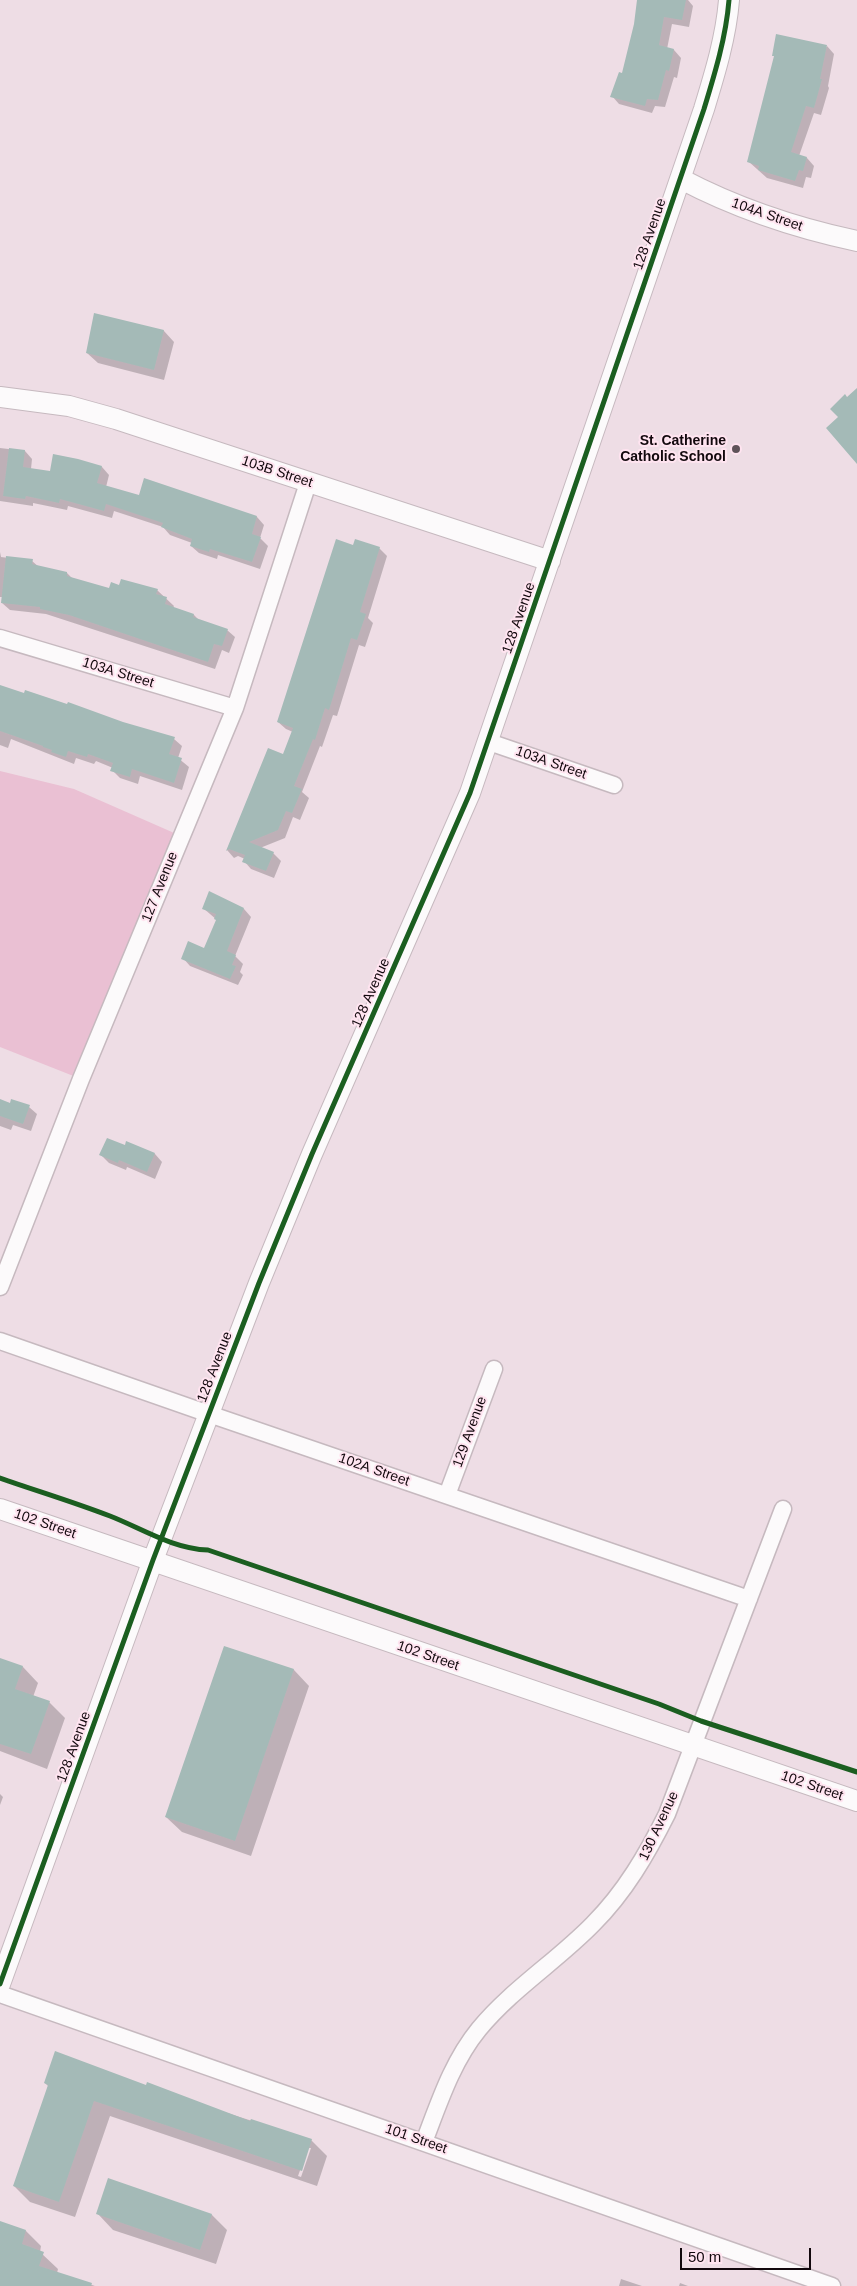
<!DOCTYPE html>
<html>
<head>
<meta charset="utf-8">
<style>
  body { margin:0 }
  #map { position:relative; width:857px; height:2286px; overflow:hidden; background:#eedde5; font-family:Arial,sans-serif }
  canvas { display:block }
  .scale { position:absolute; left:680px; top:2248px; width:131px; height:22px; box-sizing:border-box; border:2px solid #12080d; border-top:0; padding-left:6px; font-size:15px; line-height:18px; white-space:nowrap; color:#12080d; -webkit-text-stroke:4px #ffe4f0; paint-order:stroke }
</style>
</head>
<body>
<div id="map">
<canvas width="857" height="2286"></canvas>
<div class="scale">50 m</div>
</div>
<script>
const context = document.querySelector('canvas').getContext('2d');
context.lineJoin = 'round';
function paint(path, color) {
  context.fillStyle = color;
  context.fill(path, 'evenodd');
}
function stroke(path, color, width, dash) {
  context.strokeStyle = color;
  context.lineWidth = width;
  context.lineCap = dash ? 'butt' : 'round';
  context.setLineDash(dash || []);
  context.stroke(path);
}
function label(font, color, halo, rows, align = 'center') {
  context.font = font + ' Arial,sans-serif';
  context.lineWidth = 4;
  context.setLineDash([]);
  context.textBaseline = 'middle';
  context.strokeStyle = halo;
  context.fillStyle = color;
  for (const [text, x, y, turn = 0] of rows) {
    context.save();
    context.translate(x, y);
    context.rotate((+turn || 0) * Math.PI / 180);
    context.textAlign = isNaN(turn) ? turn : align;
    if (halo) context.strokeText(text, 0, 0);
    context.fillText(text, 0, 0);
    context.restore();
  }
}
const green = new Path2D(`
  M 0,771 L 74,789 L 181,836 L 81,1079 L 0,1047 Z`);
const shadow = new Path2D(`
  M 639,0 L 688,0 L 693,6 L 689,27 L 672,24 L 667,49 L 674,50 L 681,58 L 677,78 L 674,77 L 665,107 L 655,106 L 652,113 L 619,104 L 612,96 L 623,74 L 635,24 Z
  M 827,46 L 834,54 L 828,86 L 829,88 L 821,115 L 814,113 L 799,156 L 807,158 L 814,166 L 811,178 L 806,177 L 803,188 L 767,178 L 748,161 Z
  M 95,314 L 164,331 L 174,342 L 164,380 L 98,363 L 87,353 Z
  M 0,448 L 25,451 L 32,459 L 31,469 L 51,473 L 102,467 L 109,475 L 106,487 L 140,496 L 257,517 L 264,525 L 260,538 L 268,546 L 260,569 L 218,555 L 217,559 L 199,553 L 191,546 L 192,543 L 170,535 L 163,527 L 114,511 L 112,518 L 68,506 L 67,510 L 33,503 L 33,506 L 0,501 Z
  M 354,546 L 379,548 L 387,556 L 368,618 L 373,623 L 365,647 L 359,645 L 337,716 L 333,715 L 322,747 L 320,746 L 302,792 L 309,798 L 300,820 L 293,817 L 285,838 L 260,848 L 273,853 L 281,861 L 274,878 L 251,869 L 244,861 L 245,859 L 238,856 L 234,858 L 227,850 L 269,750 L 283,756 L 293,732 L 286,729 L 278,722 Z
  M 0,552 L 1,557 L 32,561 L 39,567 L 67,573 L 73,579 L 110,590 L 120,587 L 157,590 L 174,606 L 173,608 L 194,615 L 199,620 L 227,630 L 235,637 L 229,653 L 222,650 L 215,669 L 46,614 L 10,610 L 2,603 L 3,597 L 0,597 Z
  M 0,693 L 174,739 L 182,746 L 178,758 L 189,767 L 182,790 L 140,776 L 138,784 L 120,778 L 112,770 L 113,768 L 96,761 L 94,764 L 76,758 L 74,764 L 11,739 L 8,748 L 0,745 Z
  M 203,908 L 244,909 L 251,917 L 235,956 L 243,964 L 240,972 L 243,975 L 238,985 L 190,966 L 183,958 L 205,950 L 217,920 Z
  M 0,1101 L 29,1107 L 37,1114 L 31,1131 L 13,1125 L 11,1130 L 0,1126 Z
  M 125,1147 L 155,1154 L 162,1162 L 155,1179 L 127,1167 L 126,1170 L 109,1163 L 101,1155 Z
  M 225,1647 L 294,1670 L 309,1686 L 251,1856 L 182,1832 L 166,1817 Z
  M 0,1659 L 23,1667 L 38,1683 L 33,1697 L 49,1702 L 65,1718 L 47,1769 L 0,1751 Z
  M 0,1794 L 3,1797 L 0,1805 Z
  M 45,2083 L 147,2087 L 311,2140 L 327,2156 L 317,2186 L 110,2116 L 75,2217 L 30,2202 L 14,2186 L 49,2087 ZM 308,2148 L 311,2148 L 301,2177 L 298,2176 Z
  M 98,2214 L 212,2215 L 227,2230 L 216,2264 L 113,2230 Z
  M 0,2222 L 26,2231 L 41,2246 L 40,2252 L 58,2269 L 57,2273 L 95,2286 L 0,2286 Z
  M 621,2279 L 642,2286 L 619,2286 Z
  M 680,2283 L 688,2286 L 679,2286 Z`);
const building = new Path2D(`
  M 637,0 L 686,0 L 682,20 L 664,17 L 659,45 L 674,49 L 669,71 L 666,70 L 658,100 L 647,99 L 645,106 L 610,97 L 619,72 L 622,73 L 634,24 Z
  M 776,34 L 827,45 L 820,79 L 822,79 L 814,108 L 806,106 L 791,152 L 807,157 L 803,171 L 799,170 L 795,181 L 758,170 L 759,166 L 747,162 L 774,56 L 772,56 Z
  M 94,313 L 164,330 L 154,370 L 86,353 Z
  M 857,388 L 857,464 L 826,428 L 838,417 L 830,409 L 845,394 L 847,397 Z
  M 9,448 L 25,450 L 23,467 L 50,471 L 53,454 L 78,459 L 102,466 L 97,483 L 139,495 L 144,478 L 257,516 L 252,534 L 261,537 L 252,562 L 210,549 L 209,552 L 190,546 L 192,539 L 161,527 L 163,523 L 106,504 L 104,511 L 60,499 L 59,503 L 26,496 L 25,499 L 3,496 Z
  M 336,539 L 353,545 L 355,539 L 380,547 L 360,612 L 366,614 L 357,640 L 351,638 L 329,710 L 325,708 L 315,740 L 313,739 L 294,786 L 302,789 L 292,813 L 286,811 L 278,830 L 249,842 L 274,852 L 266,871 L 242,862 L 245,855 L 229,849 L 226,851 L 268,748 L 283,754 L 293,728 L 277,722 Z
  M 6,556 L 33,559 L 32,564 L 67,572 L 67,576 L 109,588 L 111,582 L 119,585 L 121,579 L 158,589 L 156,594 L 167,597 L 165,604 L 194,614 L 193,617 L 228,629 L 222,646 L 214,644 L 208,662 L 69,615 L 40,609 L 40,607 L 1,603 Z
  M 0,685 L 24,693 L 25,690 L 67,704 L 68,702 L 123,722 L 175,737 L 169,754 L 182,758 L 174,783 L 132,769 L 130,777 L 110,771 L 113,763 L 88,754 L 87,757 L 68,751 L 66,757 L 51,752 L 52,750 L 43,747 L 43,746 L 0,731 Z
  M 209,891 L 244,908 L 227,951 L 236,955 L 232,965 L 236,966 L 230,979 L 181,959 L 188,941 L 204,948 L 216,920 L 214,919 L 216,914 L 202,909 Z
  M 0,1099 L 10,1103 L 11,1099 L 30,1105 L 23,1124 L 0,1116 Z
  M 107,1138 L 125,1145 L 126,1141 L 155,1153 L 147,1172 L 119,1160 L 118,1163 L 99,1155 Z
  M 224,1646 L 294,1669 L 235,1841 L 165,1817 Z
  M 0,1658 L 23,1666 L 15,1689 L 50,1701 L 31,1754 L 0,1744 Z
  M 55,2051 L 146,2085 L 147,2082 L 250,2121 L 251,2119 L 312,2139 L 302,2171 L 94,2101 L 59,2202 L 13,2186 L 48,2085 L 44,2083 Z
  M 108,2178 L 212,2214 L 200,2250 L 96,2214 Z
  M 0,2221 L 26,2230 L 22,2244 L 44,2252 L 39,2266 L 92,2283 L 91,2286 L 0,2286 Z`);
const minor = new Path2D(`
  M 0,638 L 235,708
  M 489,742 L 614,785
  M 0,1287 L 81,1079 L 235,708 L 308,483
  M 0,1341 L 209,1414 L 749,1599
  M 447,1495 L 494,1369
  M 0,1994 L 832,2286
  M 424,2142 C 439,2103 452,2062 479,2029 C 512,1989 557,1961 593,1924 C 625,1892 647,1854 667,1814 L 783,1509`);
const tertiary = new Path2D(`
  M 681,179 C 736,208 796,228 857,241
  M 0,397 L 69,406 L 116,419 L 550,561
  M 0,1509 L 857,1801
  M 0,1984 L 153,1560 L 259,1283 L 312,1154 L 470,793 L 704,109 C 715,73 726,37 729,0`);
const cycleway = new Path2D(`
  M 0,1478 C 37,1491 74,1502 110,1516 C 141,1528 173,1549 208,1550 L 659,1704 L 701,1721 L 857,1772
  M 0,1984 L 153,1560 L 259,1283 L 312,1154 L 470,793 L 704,109 C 715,73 726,37 729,0`);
const markers = [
  [736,449,5,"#5f5359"]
];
const streetNames = [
  ["104A Street",767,215,19],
  ["128 Avenue",650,234,-71],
  ["103B Street",277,472,18],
  ["128 Avenue",519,618,-71],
  ["103A Street",118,673,17],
  ["103A Street",551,763,19],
  ["127 Avenue",160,887,-68],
  ["128 Avenue",371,993,-66],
  ["128 Avenue",215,1367,-69],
  ["129 Avenue",470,1432,-70],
  ["102A Street",374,1470,19],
  ["102 Street",45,1524,19],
  ["102 Street",428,1656,19],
  ["128 Avenue",74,1747,-70],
  ["102 Street",812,1786,19],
  ["130 Avenue",659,1826,-65],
  ["101 Street",416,2139,19]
];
const poiNames = [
  ["St. Catherine",726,441],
  ["Catholic School",726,457]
];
paint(green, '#eac0d3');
paint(shadow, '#0003');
paint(building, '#a4bab7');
stroke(minor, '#c6b9bf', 19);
stroke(tertiary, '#c6b9bf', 22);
stroke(minor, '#fcfafb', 16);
stroke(tertiary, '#fcfafb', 20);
stroke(cycleway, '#1b5e20', 5);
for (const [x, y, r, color] of markers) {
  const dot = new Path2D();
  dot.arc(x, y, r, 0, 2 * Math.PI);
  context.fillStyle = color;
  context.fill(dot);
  stroke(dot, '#ffe4f0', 2);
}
label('14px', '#12080d', '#ffe4f0', streetNames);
label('bold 14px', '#12080d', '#ffe4f0', poiNames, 'right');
</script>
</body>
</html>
